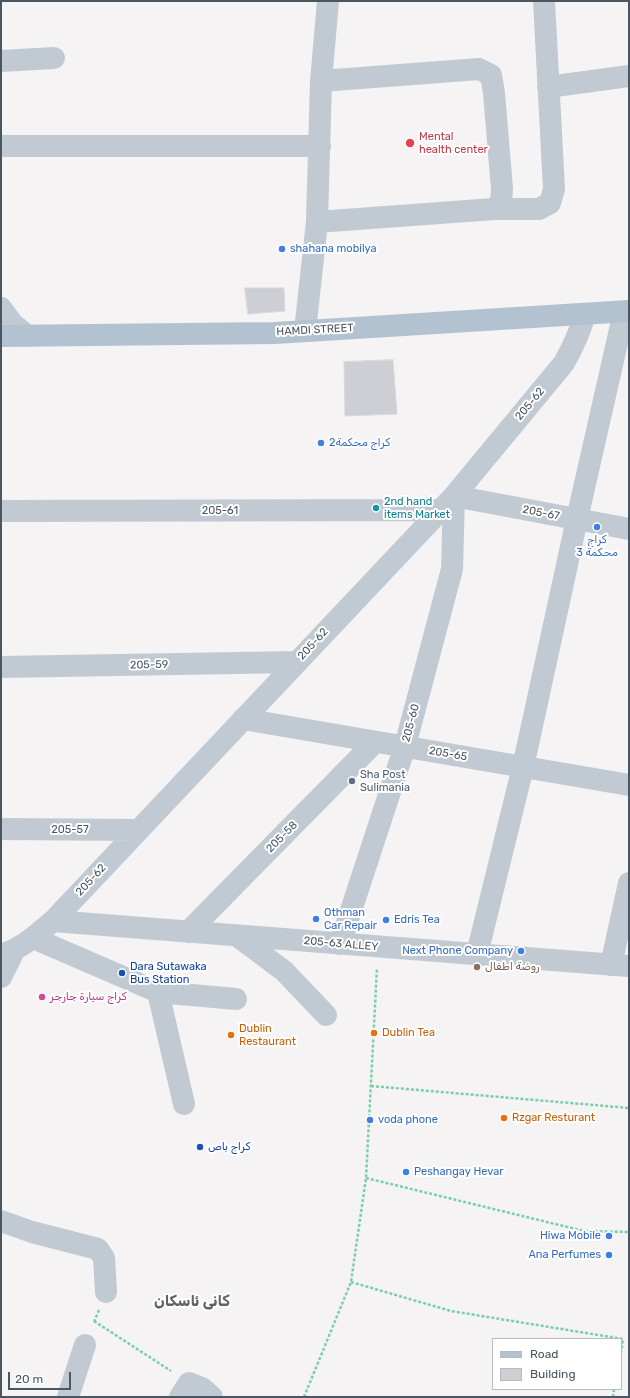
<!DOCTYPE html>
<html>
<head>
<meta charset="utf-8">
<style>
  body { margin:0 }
  #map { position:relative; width:630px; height:1398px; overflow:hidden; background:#f5f3f3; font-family:Rubik,sans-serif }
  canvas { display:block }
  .frame { position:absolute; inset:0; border:2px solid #4a5661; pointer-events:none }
  .legend { position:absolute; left:492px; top:1338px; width:130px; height:52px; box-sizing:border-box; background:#fff; border:1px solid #b7bbc0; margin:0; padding:5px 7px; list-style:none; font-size:12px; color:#4a5661 }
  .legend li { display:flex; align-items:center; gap:8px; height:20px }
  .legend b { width:20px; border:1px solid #b7bbc0 }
  .scale { position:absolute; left:8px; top:1372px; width:63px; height:18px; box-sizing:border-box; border:2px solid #4a5661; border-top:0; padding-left:5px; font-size:12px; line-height:14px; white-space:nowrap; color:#4a5661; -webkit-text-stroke:3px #fff; paint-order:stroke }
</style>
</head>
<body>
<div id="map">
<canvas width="630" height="1398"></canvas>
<div class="frame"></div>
<ul class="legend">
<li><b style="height:5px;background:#b3c2d1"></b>Road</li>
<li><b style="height:11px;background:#cdcfd5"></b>Building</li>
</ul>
<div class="scale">20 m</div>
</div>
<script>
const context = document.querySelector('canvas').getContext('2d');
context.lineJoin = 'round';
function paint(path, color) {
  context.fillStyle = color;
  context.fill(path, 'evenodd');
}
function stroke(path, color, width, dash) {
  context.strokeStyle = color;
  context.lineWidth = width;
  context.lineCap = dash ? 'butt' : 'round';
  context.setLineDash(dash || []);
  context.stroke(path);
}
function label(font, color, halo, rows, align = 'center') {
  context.font = font + ' Rubik,Cairo,sans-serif';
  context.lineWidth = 4;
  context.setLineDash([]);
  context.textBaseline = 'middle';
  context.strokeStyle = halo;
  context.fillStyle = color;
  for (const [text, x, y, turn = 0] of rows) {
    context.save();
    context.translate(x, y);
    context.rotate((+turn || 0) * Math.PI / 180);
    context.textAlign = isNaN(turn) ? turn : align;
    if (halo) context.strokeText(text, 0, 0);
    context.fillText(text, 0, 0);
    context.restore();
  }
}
const building = new Path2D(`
  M 245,288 L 284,288 L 285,311 L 248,314 Z
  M 393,360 L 397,414 L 345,416 L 344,362 Z`);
const path = new Path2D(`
  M 371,1086 L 629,1108
  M 366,1178 L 584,1231 L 629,1232
  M 351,1282 L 451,1311 L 623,1339 L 621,1352
  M 94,1321 L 171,1371
  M 94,1322 L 99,1310
  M 304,1397 L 351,1282 L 366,1178 L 377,968
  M 613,1397 L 614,1389`);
const minor = new Path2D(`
  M 1,61 L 54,58
  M 548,87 L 629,76
  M 1,146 L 320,146
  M 494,209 L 539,209 L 550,203 L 554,189 L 544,1
  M 317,222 L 494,209 L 501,202 L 502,189 L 494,93 L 491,75 L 479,69 L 321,81
  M 1,308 L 13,324 L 28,336
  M 305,331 L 317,222 L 321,81 L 328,1
  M 1,511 L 439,510
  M 1,667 L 296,662
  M 243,719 L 629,785
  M 1,829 L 139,830
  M 53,921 L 629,966
  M 188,932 L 375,742
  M 236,935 L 284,971 L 326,1015
  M 33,938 L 158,992 L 236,999
  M 340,944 L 405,746 L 452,569 L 454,496 L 629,529
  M 477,954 L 523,767 L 577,519 L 624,312
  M 1,955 C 23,948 36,935 53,921 L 454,496 L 564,363 C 573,347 580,332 585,314
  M 611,965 L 629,883
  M 1,977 L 14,951
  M 158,992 L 184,1104
  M 1,1221 L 32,1232 L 98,1249 L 104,1258 L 106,1292
  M 68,1397 L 85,1345
  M 180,1397 L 189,1383 L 202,1388 L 212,1397`);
const major = new Path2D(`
  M 1,336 L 275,333 L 629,311`);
const markers = [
  [410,143,5,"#e0444e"],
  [282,249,4,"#3f7fe0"],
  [321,443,4,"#3f7fe0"],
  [376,508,4,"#0f9aa8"],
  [597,527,4,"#3f7fe0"],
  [352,781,4,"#5c6f8a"],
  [316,919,4,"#3f7fe0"],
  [386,920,4,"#3f7fe0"],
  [521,951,4,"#3f7fe0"],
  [477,967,4,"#8d6e63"],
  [122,973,4,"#1a4fb4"],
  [42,997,4,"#d1479c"],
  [374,1033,4,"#e8710a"],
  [231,1035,4,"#e8710a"],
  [504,1118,4,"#e8710a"],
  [370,1120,4,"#3f7fe0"],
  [200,1147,4,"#1a4fb4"],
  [406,1172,4,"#3f7fe0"],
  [609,1236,4,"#3f7fe0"],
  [609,1255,4,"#3f7fe0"]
];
const healthNames = [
  ["Mental",419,137],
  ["health center",419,150]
];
const shopNames = [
  ["shahana mobilya",290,249],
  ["كراج محكمة2",329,443],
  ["كراج",597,540,"center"],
  ["محكمة 3",597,553,"center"],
  ["Othman",324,913],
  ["Car Repair",324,926],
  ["Edris Tea",394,920],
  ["Next Phone Company",513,951,"right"],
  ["voda phone",378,1120],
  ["Peshangay Hevar",414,1172],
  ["Hiwa Mobile",601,1236,"right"],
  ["Ana Perfumes",601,1255,"right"]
];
const streetNames = [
  ["HAMDI STREET",315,330,-3],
  ["205-62",530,404,-50],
  ["205-61",220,511],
  ["205-67",541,513,11],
  ["205-62",313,644,-47],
  ["205-59",149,665,-1],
  ["205-60",411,723,-75],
  ["205-65",448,754,10],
  ["205-57",70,830],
  ["205-58",282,837,-45],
  ["205-62",91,880,-47],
  ["205-63 ALLEY",341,944,5]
];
const cultureNames = [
  ["2nd hand",384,502],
  ["items Market",384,515]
];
const serviceNames = [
  ["Sha Post",360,775],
  ["Sulimania",360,788]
];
const transitNames = [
  ["Dara Sutawaka",130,967],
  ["Bus Station",130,980],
  ["كراج باص",208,1147]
];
const educationNames = [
  ["روضة اطفال",485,967]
];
const hotelNames = [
  ["كراج سيارة جارجر",50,997]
];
const foodNames = [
  ["Dublin",239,1029],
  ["Restaurant",239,1042],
  ["Dublin Tea",382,1033],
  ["Rzgar Resturant",512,1118]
];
const districtNames = [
  ["کانی ئاسکان",192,1302]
];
paint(building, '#cdcfd5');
stroke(building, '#d7d9de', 1);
stroke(path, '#7ad0a6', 2.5, [3, 2]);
stroke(minor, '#c1cad2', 22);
stroke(major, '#b3c2d1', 22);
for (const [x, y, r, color] of markers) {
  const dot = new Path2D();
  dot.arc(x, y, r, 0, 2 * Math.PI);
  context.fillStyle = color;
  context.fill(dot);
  stroke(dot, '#fff', 1.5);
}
label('11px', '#be3a42', '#fff', healthNames, 'left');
label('11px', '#366cbe', '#fff', shopNames, 'left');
label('11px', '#4a5661', '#fff', streetNames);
label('11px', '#0d838f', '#fff', cultureNames, 'left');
label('11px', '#4e5e75', '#fff', serviceNames, 'left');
label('11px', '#164399', '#fff', transitNames, 'left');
label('11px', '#785e54', '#fff', educationNames, 'left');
label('11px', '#b23c85', '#fff', hotelNames, 'left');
label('11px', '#c56008', '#fff', foodNames, 'left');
label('bold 15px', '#5f6368', '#fff', districtNames);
</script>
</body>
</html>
